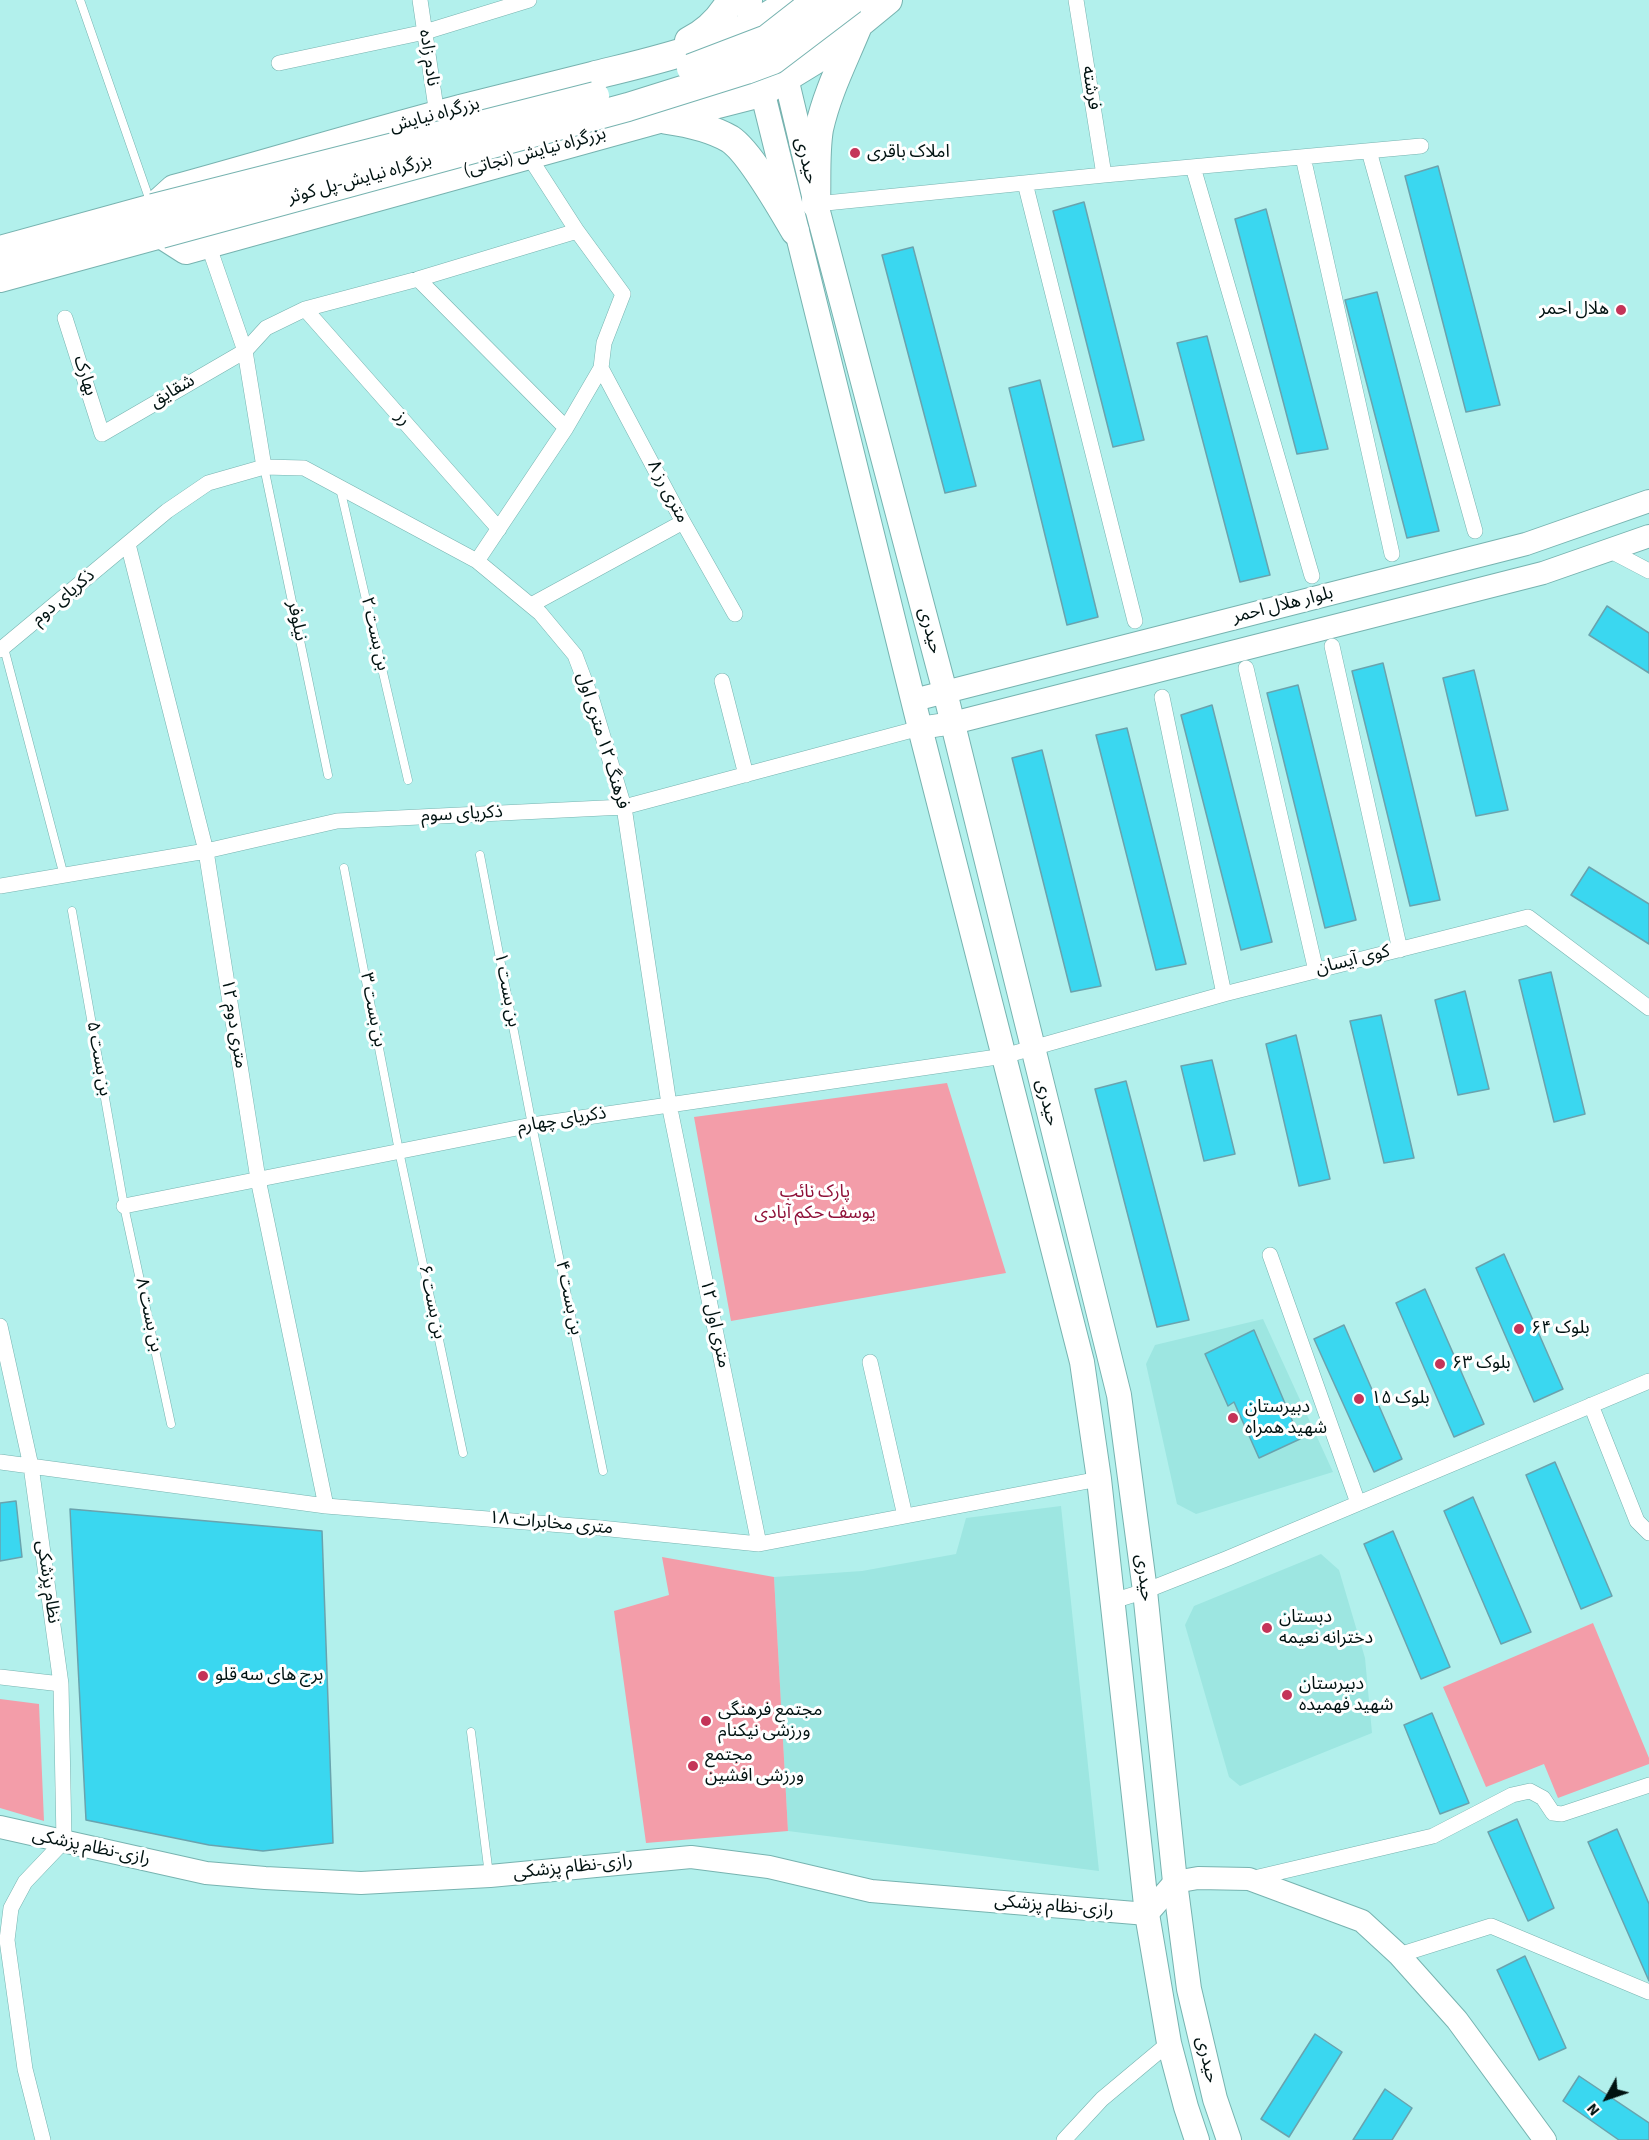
<!DOCTYPE html>
<html>
<head>
<meta charset="utf-8">
<style>
  body { margin:0 }
  #map { position:relative; width:1649px; height:2140px; overflow:hidden; background:#b2f0ec; font-family:"Source Sans 3",sans-serif }
  canvas { display:block }
  .north { position:absolute; left:1577px; top:2068px; width:60px; height:60px; -webkit-text-stroke:4px #fff; paint-order:stroke; rotate:230deg; font-size:16px; font-weight:700; line-height:24px; text-align:center; color:#001211 }
  .north::after { content:''; display:block; margin:auto; width:21px; height:27px; background:#001211; clip-path:polygon(50% 0,100% 100%,50% 72%,0 100%) }
</style>
</head>
<body>
<div id="map">
<canvas width="1649" height="2140"></canvas>
<div class="north">N</div>
</div>
<script>
const context = document.querySelector('canvas').getContext('2d');
context.lineJoin = 'round';
function paint(path, color) {
  context.fillStyle = color;
  context.fill(path, 'evenodd');
}
function stroke(path, color, width, dash) {
  context.strokeStyle = color;
  context.lineWidth = width;
  context.lineCap = dash ? 'butt' : 'round';
  context.setLineDash(dash || []);
  context.stroke(path);
}
function label(font, color, halo, rows, align = 'center') {
  context.font = font + ' "Source Sans 3","Noto Sans Arabic",sans-serif';
  context.lineWidth = 6;
  context.setLineDash([]);
  context.textBaseline = 'middle';
  context.strokeStyle = halo;
  context.fillStyle = color;
  for (const [text, x, y, turn = 0] of rows) {
    context.save();
    context.translate(x, y);
    context.rotate((+turn || 0) * Math.PI / 180);
    context.textAlign = isNaN(turn) ? turn : align;
    if (halo) context.strokeText(text, 0, 0);
    context.fillText(text, 0, 0);
    context.restore();
  }
}
const built = new Path2D(`
  M 1263,1319 L 1333,1472 L 1196,1514 L 1177,1504 L 1146,1364 L 1155,1345 Z
  M 1061,1506 L 1099,1871 L 788,1831 L 774,1577 L 862,1571 L 956,1554 L 966,1518 Z
  M 1321,1554 L 1339,1570 L 1365,1658 L 1372,1733 L 1240,1786 L 1229,1777 L 1185,1625 L 1194,1606 Z`);
const green = new Path2D(`
  M 947,1083 L 1006,1273 L 731,1321 L 694,1117 Z
  M 662,1557 L 774,1577 L 788,1831 L 646,1843 L 614,1611 L 669,1595 Z
  M 1593,1623 L 1649,1758 L 1649,1764 L 1558,1798 L 1544,1764 L 1486,1787 L 1443,1687 Z
  M 0,1699 L 39,1704 L 44,1821 L 0,1808 Z`);
const building = new Path2D(`
  M 1438,166 L 1500,405 L 1466,412 L 1405,176 Z
  M 1084,202 L 1144,440 L 1113,447 L 1053,211 Z
  M 1266,209 L 1328,449 L 1297,454 L 1235,219 Z
  M 913,247 L 976,486 L 945,493 L 882,255 Z
  M 1377,292 L 1439,531 L 1407,538 L 1345,300 Z
  M 1207,336 L 1270,575 L 1240,582 L 1177,343 Z
  M 1040,380 L 1098,617 L 1067,625 L 1009,388 Z
  M 1607,606 L 1649,633 L 1649,673 L 1589,635 Z
  M 1383,663 L 1440,900 L 1410,906 L 1352,671 Z
  M 1474,670 L 1508,810 L 1476,816 L 1443,678 Z
  M 1298,685 L 1356,920 L 1325,928 L 1267,693 Z
  M 1212,705 L 1272,942 L 1241,950 L 1181,715 Z
  M 1127,728 L 1186,964 L 1156,970 L 1096,735 Z
  M 1042,750 L 1101,986 L 1071,992 L 1012,758 Z
  M 1589,867 L 1649,904 L 1649,944 L 1571,895 Z
  M 1551,972 L 1585,1114 L 1554,1122 L 1519,980 Z
  M 1465,991 L 1489,1089 L 1458,1095 L 1435,1000 Z
  M 1381,1015 L 1414,1158 L 1384,1163 L 1350,1021 Z
  M 1296,1035 L 1330,1179 L 1299,1186 L 1266,1044 Z
  M 1212,1060 L 1235,1154 L 1204,1161 L 1181,1066 Z
  M 1126,1081 L 1189,1320 L 1157,1327 L 1095,1089 Z
  M 1504,1254 L 1563,1389 L 1534,1402 L 1476,1268 Z
  M 1425,1289 L 1484,1424 L 1454,1437 L 1396,1303 Z
  M 1344,1325 L 1402,1459 L 1374,1472 L 1314,1339 Z
  M 1254,1330 L 1300,1439 L 1259,1458 L 1234,1402 L 1228,1406 L 1205,1354 Z
  M 1555,1462 L 1612,1596 L 1581,1609 L 1526,1475 Z
  M 1473,1497 L 1531,1632 L 1501,1644 L 1444,1511 Z
  M 16,1501 L 22,1557 L 0,1561 L 0,1503 Z
  M 70,1509 L 322,1531 L 333,1843 L 263,1851 L 209,1845 L 86,1820 Z
  M 1393,1531 L 1450,1667 L 1421,1679 L 1364,1544 Z
  M 1432,1713 L 1469,1803 L 1440,1814 L 1404,1725 Z
  M 1517,1819 L 1554,1908 L 1528,1921 L 1488,1832 Z
  M 1617,1829 L 1649,1904 L 1649,1981 L 1588,1842 Z
  M 1525,1956 L 1566,2048 L 1539,2060 L 1497,1970 Z
  M 1315,2034 L 1342,2052 L 1289,2137 L 1261,2119 Z
  M 1579,2076 L 1649,2123 L 1649,2140 L 1619,2140 L 1563,2101 Z
  M 1385,2089 L 1412,2108 L 1392,2140 L 1353,2140 Z`);
const lane = new Path2D(`
  M 80,0 L 150,201
  M 264,467 L 328,775
  M 340,488 L 408,780
  M 4,648 L 64,876
  M 480,855 L 532,1125 L 603,1471
  M 344,868 L 399,1151 L 463,1453
  M 72,911 L 124,1206 L 171,1424
  M 471,1732 L 489,1875`);
const street = new Path2D(`
  M 420,0 L 437,115
  M 1076,0 L 1104,175
  M 279,63 L 425,32 L 529,0
  M 1369,151 L 1475,531
  M 1303,157 L 1392,554
  M 1193,167 L 1312,576
  M 1025,183 L 1135,621
  M 816,204 L 1104,175 L 1421,146
  M 208,244 L 245,351 L 264,467
  M 418,279 L 566,428
  M 305,309 L 499,529
  M 65,318 L 102,434 L 245,351 L 266,328 L 305,309 L 418,279 L 577,231
  M 601,368 L 683,522 L 735,614
  M 128,544 L 206,851 L 258,1179 L 326,1506
  M 1609,550 L 1649,571
  M 477,561 L 566,428 L 601,368 L 604,343 L 623,294 L 577,231 L 528,155
  M 531,605 L 683,522
  M 1332,646 L 1400,950
  M 0,650 L 167,511 L 208,483 L 264,467 L 304,468 L 477,561 L 540,613 L 575,655 L 592,700 L 624,807 L 669,1104 L 759,1544
  M 1246,668 L 1316,971
  M 722,681 L 746,775
  M 1162,697 L 1224,994
  M 0,886 L 206,851 L 337,821 L 624,807 L 920,728
  M 124,1206 L 532,1125 L 1004,1056 L 1224,994 L 1528,917 L 1649,1008
  M 1270,1255 L 1358,1503
  M 0,1326 L 31,1466 L 61,1684 L 64,1841 L 25,1882 L 11,1908 L 7,1940 L 25,2069 L 43,2140
  M 870,1362 L 905,1516
  M 1591,1405 L 1637,1521 L 1649,1533
  M 0,1462 L 326,1506 L 600,1528 L 759,1544 L 1099,1479
  M 1113,1601 L 1145,1591 L 1226,1559 L 1649,1381
  M 0,1677 L 61,1684
  M 1250,1879 L 1433,1836 L 1512,1795 L 1530,1791 L 1543,1798 L 1553,1813 L 1562,1814 L 1649,1785
  M 1399,1955 L 1491,1926 L 1649,1992
  M 1064,2140 L 1102,2099 L 1169,2043`);
const secondary = new Path2D(`
  M 914,700 L 1526,544 L 1649,501
  M 920,728 L 953,723 L 1543,573 L 1649,536
  M 0,1827 L 206,1873 L 265,1878 L 361,1883 L 490,1876 L 691,1857 L 769,1867 L 871,1891 L 1147,1914 L 1175,1882 L 1198,1878 L 1249,1879 L 1362,1921 L 1399,1955 L 1457,2020 L 1545,2140`);
const primary = new Path2D(`
  M 750,0 L 749,27 L 751,40
  M 782,61 L 816,204 L 945,692 L 1119,1395 L 1145,1591 L 1175,1882 L 1189,1989 L 1215,2099 L 1229,2140
  M 758,74 L 920,728 L 1082,1362 L 1099,1479 L 1147,1914 L 1169,2043 L 1186,2107 L 1197,2140`);
const highway = new Path2D(`
  M 689,41 C 707,32 721,18 731,0
  M 667,120 C 688,123 711,128 730,139 C 750,152 782,209 795,231
  M 816,204 C 817,180 815,153 819,129 C 827,93 843,62 857,28
  M 0,250 L 153,208 L 174,189 C 269,163 364,134 460,109 C 504,98 548,87 592,76 C 660,59 735,44 791,0
  M 0,278 L 161,234 L 186,250 L 659,119 L 761,93 L 815,60 L 888,0`);
const highwayBridge = new Path2D(`
  M 691,68 L 767,39 L 817,0
  M 153,208 L 595,96
  M 161,234 L 628,107 L 746,70 L 773,60 L 852,0`);
const markers = [
  [855,153,6,"#c43458"],
  [1621,310,6,"#c43458"],
  [1519,1329,6,"#c43458"],
  [1440,1364,6,"#c43458"],
  [1359,1399,6,"#c43458"],
  [1233,1418,6,"#c43458"],
  [1267,1628,6,"#c43458"],
  [203,1676,6,"#c43458"],
  [1287,1695,6,"#c43458"],
  [706,1721,6,"#c43458"],
  [693,1766,6,"#c43458"]
];
const streetNames = [
  ["نادم زاده",428,58,82],
  ["فرشته",1090,88,81],
  ["بزرگراه نیایش",435,116,-15],
  ["بزرگراه نیایش (نجاتی)",535,153,-15],
  ["حیدری",805,161,76],
  ["بزرگراه نیایش-پل کوثر",360,180,-15],
  ["بهارک",84,376,72],
  ["شقایق",173,392,-30],
  ["رز",402,419,49],
  ["۸ متری رز",667,492,62],
  ["ذکریای دوم",64,598,-40],
  ["بلوار هلال احمر",1283,606,-14],
  ["نیلوفر",296,621,78],
  ["حیدری",929,631,75],
  ["بن بست ۲",374,634,77],
  ["فرهنگ ۱۲ متری اول",602,741,73],
  ["ذکریای سوم",462,815,-3],
  ["کوی آیسان",1353,961,-14],
  ["بن بست ۱",506,990,79],
  ["بن بست ۳",372,1010,79],
  ["۱۲ متری دوم",233,1024,81],
  ["بن بست ۵",98,1059,80],
  ["حیدری",1046,1103,76],
  ["ذکریای چهارم",562,1121,-9],
  ["بن بست ۴",568,1298,78],
  ["بن بست ۶",431,1302,78],
  ["بن بست ۸",148,1315,78],
  ["۱۲ متری اول",714,1324,78],
  ["۱۸ متری مخابرات",551,1524,5],
  ["حیدری",1143,1578,83],
  ["نظام پزشکی",47,1582,82],
  ["رازی-نظام پزشکی",91,1848,12],
  ["رازی-نظام پزشکی",573,1868,-6],
  ["رازی-نظام پزشکی",1054,1907,5],
  ["حیدری",1206,2060,77]
];
const poiNames = [
  ["املاک باقری",867,153],
  ["هلال احمر",1609,310,"right"],
  ["بلوک ۶۴",1531,1329],
  ["بلوک ۶۳",1452,1364],
  ["بلوک ۱۵",1371,1399],
  ["دبیرستان",1245,1408],
  ["شهید همراه",1245,1429],
  ["دبستان",1279,1618],
  ["دخترانه نعیمه",1279,1639],
  ["برج های سه قلو",215,1676],
  ["دبیرستان",1299,1685],
  ["شهید فهمیده",1299,1706],
  ["مجتمع فرهنگی",718,1711],
  ["ورزشی نیکنام",718,1732],
  ["مجتمع",705,1756],
  ["ورزشی افشین",705,1777]
];
const parkNames = [
  ["پارک نائب",815,1193],
  ["یوسف حکم آبادی",815,1214]
];
paint(built, '#9de6e1');
paint(green, '#f39da9');
paint(building, '#3ad7f0');
stroke(building, '#69a3ae', 1.5);
stroke(lane, '#77b3b0', 9);
stroke(street, '#77b3b0', 16);
stroke(secondary, '#77b3b0', 24);
stroke(primary, '#77b3b0', 26);
stroke(highway, '#77b3b0', 30);
stroke(lane, '#fff', 8);
stroke(street, '#fff', 15);
stroke(secondary, '#fff', 22);
stroke(primary, '#fff', 24);
stroke(highway, '#fff', 28);
stroke(highwayBridge, '#77b3b0', 30, []);
stroke(highwayBridge, '#fff', 28);
for (const [x, y, r, color] of markers) {
  const dot = new Path2D();
  dot.arc(x, y, r, 0, 2 * Math.PI);
  context.fillStyle = color;
  context.fill(dot);
  stroke(dot, '#fff', 2);
}
label('18px', '#001211', '#fff', streetNames);
label('18px', '#001211', '#fff', poiNames, 'left');
label('18px', '#8f1038', '#fff', parkNames);
</script>
</body>
</html>
